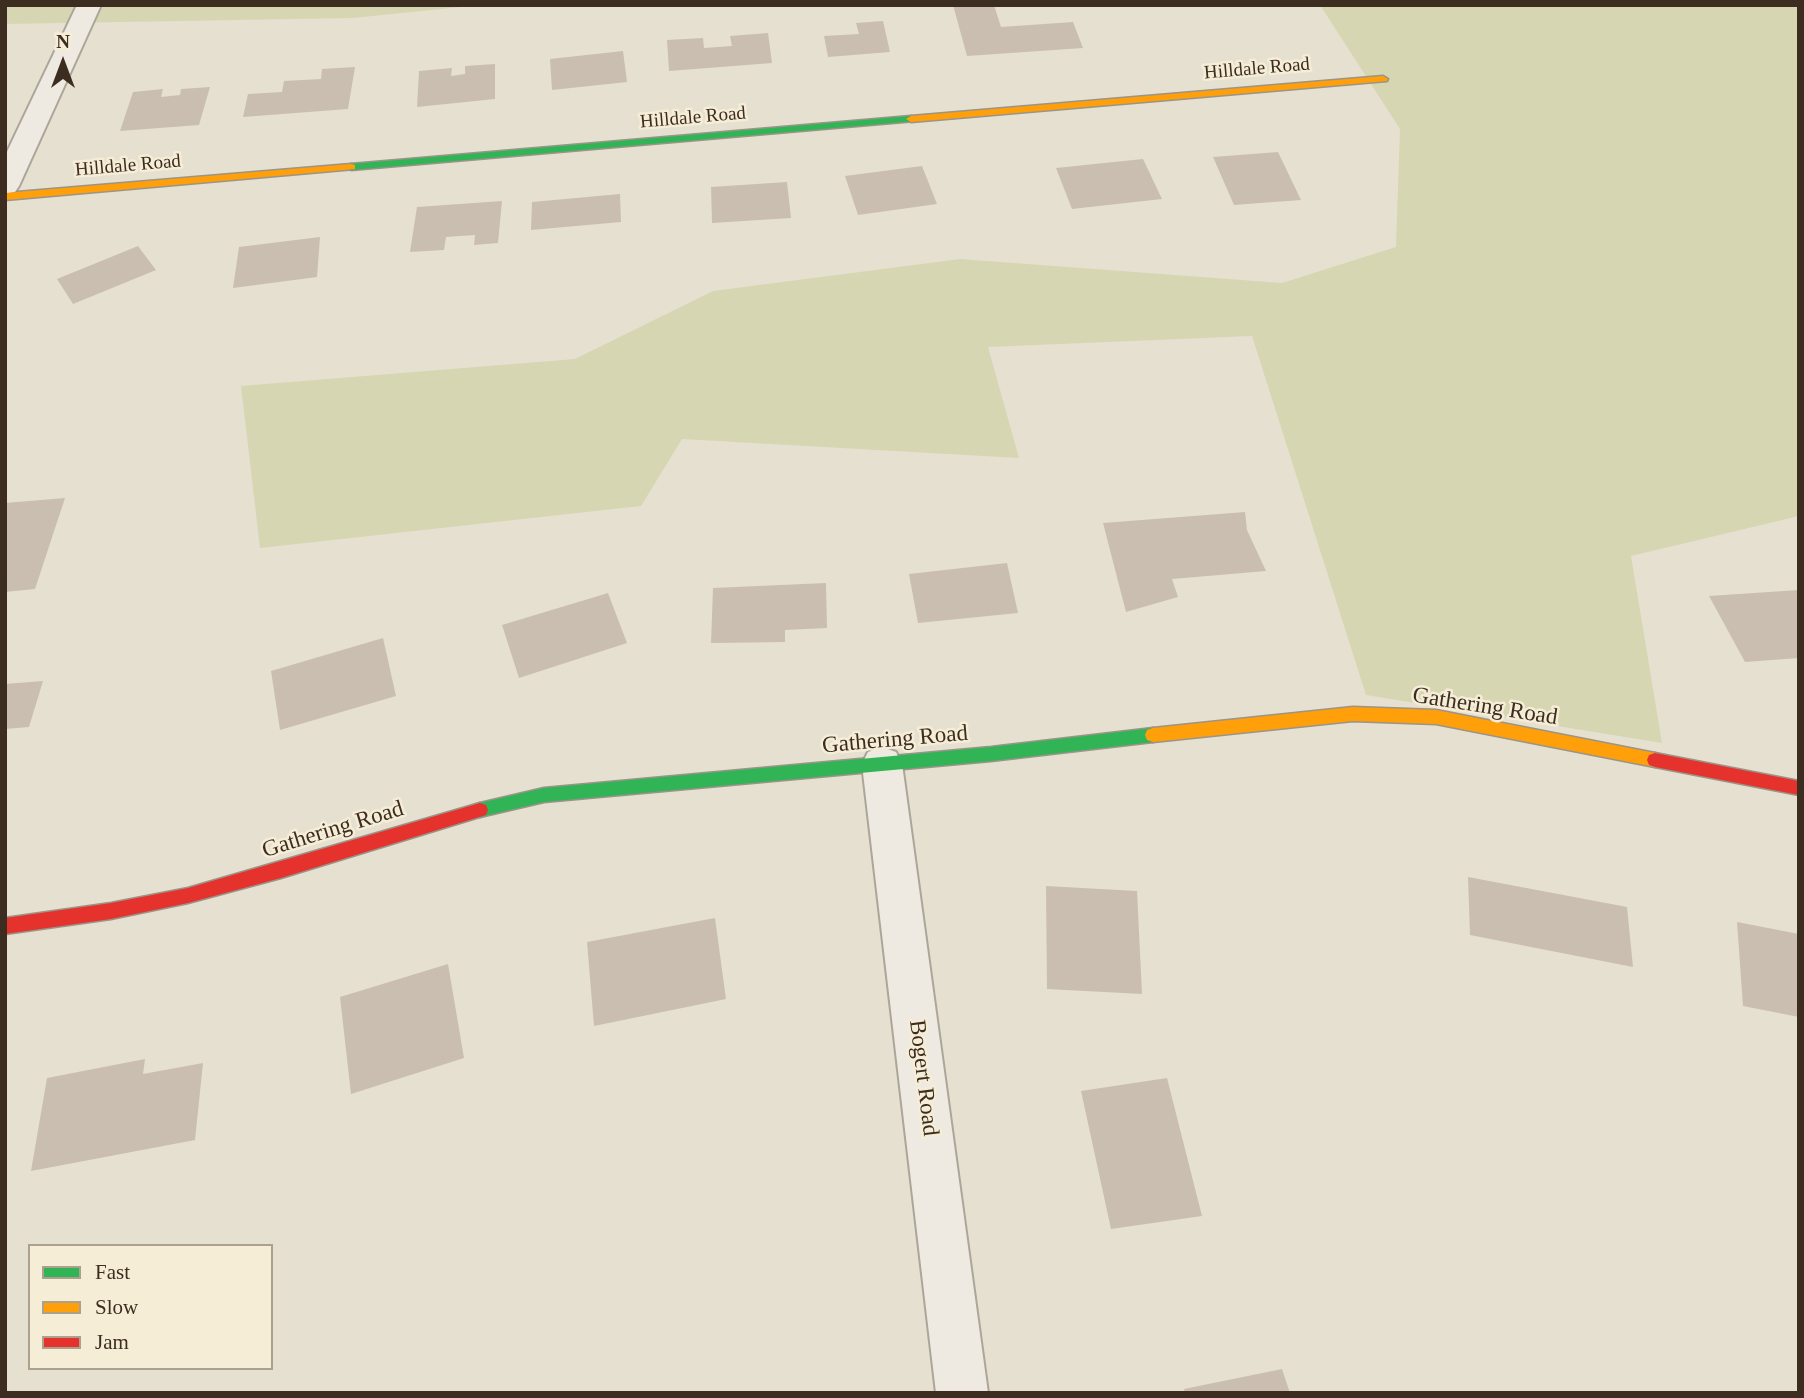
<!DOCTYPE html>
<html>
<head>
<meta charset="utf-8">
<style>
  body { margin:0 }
  #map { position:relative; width:1804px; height:1398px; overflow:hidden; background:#e6e0d1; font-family:Georgia,serif }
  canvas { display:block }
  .frame { position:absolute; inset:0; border:7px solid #3c2d20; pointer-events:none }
  .legend { position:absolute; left:28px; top:1244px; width:245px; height:126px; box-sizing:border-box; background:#f6edd7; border:2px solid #aca08e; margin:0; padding:9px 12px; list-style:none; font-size:21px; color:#3c2d20 }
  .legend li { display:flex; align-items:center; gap:14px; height:35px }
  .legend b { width:35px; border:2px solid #aca08e }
  .north { position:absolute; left:28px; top:28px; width:70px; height:70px; -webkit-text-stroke:5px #f6edd7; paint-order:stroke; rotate:0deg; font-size:19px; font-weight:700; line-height:28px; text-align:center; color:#3c2d20 }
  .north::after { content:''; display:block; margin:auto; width:24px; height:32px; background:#3c2d20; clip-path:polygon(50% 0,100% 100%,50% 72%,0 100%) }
</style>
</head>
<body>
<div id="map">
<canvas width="1804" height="1398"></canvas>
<div class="frame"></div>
<ul class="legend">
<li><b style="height:9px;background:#30b455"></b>Fast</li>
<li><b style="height:9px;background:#ff9f0a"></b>Slow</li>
<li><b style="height:9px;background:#e5322d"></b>Jam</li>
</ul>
<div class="north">N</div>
</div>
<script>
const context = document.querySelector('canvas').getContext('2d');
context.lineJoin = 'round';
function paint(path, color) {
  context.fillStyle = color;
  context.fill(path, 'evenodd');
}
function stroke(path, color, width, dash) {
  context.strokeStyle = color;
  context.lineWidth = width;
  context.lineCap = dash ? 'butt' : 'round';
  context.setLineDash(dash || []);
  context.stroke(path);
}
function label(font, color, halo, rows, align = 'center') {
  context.font = font + ' Georgia,serif';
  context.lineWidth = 5;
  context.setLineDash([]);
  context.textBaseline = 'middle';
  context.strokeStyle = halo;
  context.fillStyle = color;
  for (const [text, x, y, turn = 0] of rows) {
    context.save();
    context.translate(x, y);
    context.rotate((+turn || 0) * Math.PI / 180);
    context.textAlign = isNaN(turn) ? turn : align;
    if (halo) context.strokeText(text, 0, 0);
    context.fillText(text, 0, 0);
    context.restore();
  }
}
const green = new Path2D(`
  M 5,5 L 480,5 L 353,18 L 5,24 Z
  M 1320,5 L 1799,5 L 1799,516 L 1631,556 L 1662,743 L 1366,695 L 1252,336 L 988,347 L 1019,458 L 682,439 L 641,506 L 260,548 L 241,386 L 575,359 L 713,291 L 960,259 L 1282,283 L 1396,247 L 1400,129 Z`);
const building = new Path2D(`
  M 953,5 L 994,5 L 1001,27 L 1073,22 L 1083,48 L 967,56 Z
  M 883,21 L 890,52 L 828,57 L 824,36 L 859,34 L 856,23 Z
  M 768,33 L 772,63 L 669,71 L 667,40 L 703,38 L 704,48 L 732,46 L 730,36 Z
  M 623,51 L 627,82 L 552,90 L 550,59 Z
  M 495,64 L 495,99 L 417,107 L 419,71 L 452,68 L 451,76 L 465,74 L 465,66 Z
  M 355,67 L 348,109 L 243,117 L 248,94 L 282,92 L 284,81 L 321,79 L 322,69 Z
  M 210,87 L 199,125 L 120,131 L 133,92 L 163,89 L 161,97 L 180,95 L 181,89 Z
  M 1278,152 L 1301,200 L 1234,205 L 1213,157 Z
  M 1143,159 L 1162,199 L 1072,209 L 1056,168 Z
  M 922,166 L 937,204 L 858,215 L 845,176 Z
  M 787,182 L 791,218 L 712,223 L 711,187 Z
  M 620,194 L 621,222 L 531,230 L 532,202 Z
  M 502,201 L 498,243 L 474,245 L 475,235 L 446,237 L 444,250 L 410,252 L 417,207 Z
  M 320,237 L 317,277 L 233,288 L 239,247 Z
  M 138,246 L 156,270 L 73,304 L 57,279 Z
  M 65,498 L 35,589 L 5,592 L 5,503 Z
  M 1245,512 L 1247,530 L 1266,571 L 1172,579 L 1178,597 L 1126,612 L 1103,523 Z
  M 1007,563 L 1018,613 L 918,623 L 909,574 Z
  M 826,583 L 827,628 L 785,630 L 785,642 L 711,643 L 713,588 Z
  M 1799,590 L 1799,658 L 1745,662 L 1709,596 Z
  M 608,593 L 627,643 L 519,678 L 502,625 Z
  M 383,638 L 396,696 L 280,730 L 271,671 Z
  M 43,681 L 29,727 L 5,729 L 5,684 Z
  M 1468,877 L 1627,907 L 1633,967 L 1470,935 Z
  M 1046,886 L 1137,891 L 1142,994 L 1047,989 Z
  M 715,918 L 726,999 L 594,1026 L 587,942 Z
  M 1737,922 L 1799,934 L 1799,1017 L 1743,1006 Z
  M 448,964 L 464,1058 L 351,1094 L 340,997 Z
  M 145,1059 L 143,1074 L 203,1063 L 195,1140 L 31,1171 L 47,1078 Z
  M 1167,1078 L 1202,1216 L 1111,1229 L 1081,1091 Z
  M 1282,1369 L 1290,1393 L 1185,1393 L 1184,1389 Z`);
const street = new Path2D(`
  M 77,5 L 101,5 L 19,186 L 15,192 L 5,194 L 5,156 Z
  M 882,747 L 896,752 L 902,764 L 988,1393 L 936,1393 L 862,764 L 868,752 Z`);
const fast = new Path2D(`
  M 911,116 L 915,117 L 915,121 L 351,170 L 345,167 L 351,164 Z
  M 1153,728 L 1159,730 L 1161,735 L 1159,740 L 1153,742 L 991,761 L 544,802 L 480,817 L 474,815 L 472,810 L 474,805 L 480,803 L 544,788 L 991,747 Z`);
const slow = new Path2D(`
  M 1383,76 L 1388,79 L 1387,81 L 911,122 L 906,119 L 911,116 Z
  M 351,164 L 355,165 L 355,169 L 5,200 L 5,193 Z
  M 1353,707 L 1436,710 L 1655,753 L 1661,755 L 1663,760 L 1661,765 L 1655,767 L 1436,724 L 1353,721 L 1153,742 L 1147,740 L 1145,735 L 1147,730 L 1153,728 Z`);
const jam = new Path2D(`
  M 1655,753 L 1799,781 L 1799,795 L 1655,767 L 1649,765 L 1647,760 L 1649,755 Z
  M 480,803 L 486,805 L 488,810 L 486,815 L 281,878 L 188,903 L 111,919 L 5,934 L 5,918 L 111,903 L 188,888 Z`);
const farStreetnames = [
  ["Hilldale Road",1257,69,-5],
  ["Hilldale Road",693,118,-5],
  ["Hilldale Road",128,166,-5]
];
const streetNames = [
  ["Gathering Road",1485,707,9],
  ["Gathering Road",895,740,-5],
  ["Gathering Road",333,830,-17],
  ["Bogert Road",923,1078,83]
];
paint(green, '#d6d6b3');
paint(building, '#cabeb1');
stroke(street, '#aca599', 4);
stroke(fast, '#9b9489', 3);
stroke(slow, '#9b9489', 3);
stroke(jam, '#9b9489', 3);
paint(street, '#eeeae2');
paint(fast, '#30b455');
paint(slow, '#ff9f0a');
paint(jam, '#e5322d');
label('19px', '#3c2d20', '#f6edd7', farStreetnames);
label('23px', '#3c2d20', '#f6edd7', streetNames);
</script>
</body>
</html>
